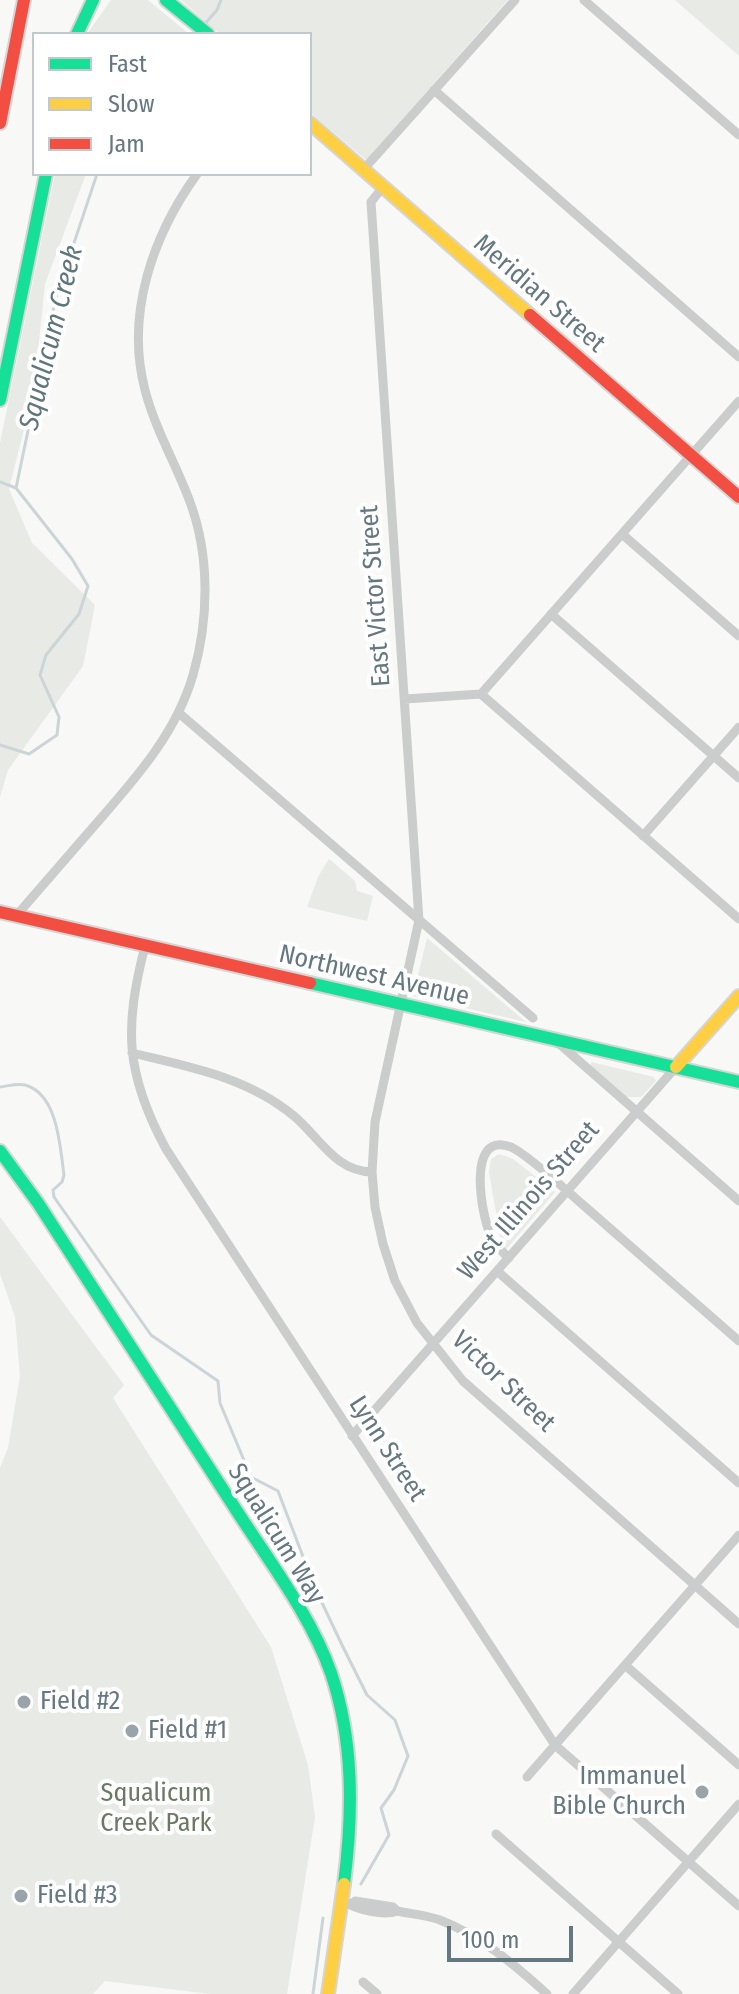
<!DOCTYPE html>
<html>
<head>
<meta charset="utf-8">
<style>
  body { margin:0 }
  #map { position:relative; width:739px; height:1994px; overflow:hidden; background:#f8f8f7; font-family:"Fira Sans Condensed",sans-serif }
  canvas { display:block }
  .legend { position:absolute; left:32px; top:32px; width:280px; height:144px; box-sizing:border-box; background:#fff; border:2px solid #c1c9cc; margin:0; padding:10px 14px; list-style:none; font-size:24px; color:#657780 }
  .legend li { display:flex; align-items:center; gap:16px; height:40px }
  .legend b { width:40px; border:2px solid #c1c9cc }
  .scale { position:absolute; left:447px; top:1926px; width:126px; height:36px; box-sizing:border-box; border:4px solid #657780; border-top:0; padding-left:10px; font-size:24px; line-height:28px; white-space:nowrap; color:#657780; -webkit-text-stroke:6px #fff; paint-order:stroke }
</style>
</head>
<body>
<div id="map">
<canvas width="739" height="1994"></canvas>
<ul class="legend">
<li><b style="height:10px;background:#16e098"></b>Fast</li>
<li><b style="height:10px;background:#ffcf43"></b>Slow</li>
<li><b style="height:10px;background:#f24e42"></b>Jam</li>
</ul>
<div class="scale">100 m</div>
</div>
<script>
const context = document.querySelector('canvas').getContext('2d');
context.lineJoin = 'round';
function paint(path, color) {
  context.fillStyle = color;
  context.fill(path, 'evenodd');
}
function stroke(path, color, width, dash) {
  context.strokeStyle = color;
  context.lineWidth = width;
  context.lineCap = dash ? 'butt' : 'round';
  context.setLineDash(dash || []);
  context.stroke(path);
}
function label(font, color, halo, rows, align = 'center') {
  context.font = font + ' "Fira Sans Condensed",sans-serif';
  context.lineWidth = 8;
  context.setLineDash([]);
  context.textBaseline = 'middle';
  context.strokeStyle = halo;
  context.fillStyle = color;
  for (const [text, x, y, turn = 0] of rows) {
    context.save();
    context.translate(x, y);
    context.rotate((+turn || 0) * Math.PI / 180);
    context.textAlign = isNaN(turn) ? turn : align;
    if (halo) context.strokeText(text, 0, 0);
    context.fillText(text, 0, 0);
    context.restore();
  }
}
const green = new Path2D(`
  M 111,0 L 148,0 L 189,34 L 87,34 Z
  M 181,0 L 508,0 L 366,160 L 310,112 L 310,34 L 220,34 Z
  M 675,0 L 739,0 L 739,56 Z
  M 55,174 L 86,174 L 45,284 L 34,390 L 9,489 L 32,543 L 95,605 L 83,666 L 8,770 L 0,797 L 0,443 Z
  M 329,859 L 355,881 L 357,891 L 373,896 L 367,921 L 307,907 L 318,877 Z
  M 427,938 L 526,1022 L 413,996 Z
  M 591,1062 L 654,1077 L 656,1081 L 641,1097 L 626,1097 L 591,1066 Z
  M 499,1154 L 513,1159 L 555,1192 L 503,1253 L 489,1172 L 491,1159 Z
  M 0,1217 L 124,1385 L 113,1398 L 271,1647 L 308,1765 L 315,1817 L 287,1994 L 210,1994 L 105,1981 L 93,1994 L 0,1994 L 0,1468 L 8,1448 L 20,1376 L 15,1317 L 0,1274 Z`);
const stream = new Path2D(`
  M 203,26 L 217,10 L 221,0
  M 0,482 L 16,488
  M 0,745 L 29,754 L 57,735 L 59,717 L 40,675 L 46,655 L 79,614 L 88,586 L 72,559 L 16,488 L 56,297 L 97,174
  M 0,1087 C 8,1086 18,1083 25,1085 C 58,1094 60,1147 64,1175 L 62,1182 L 53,1190 L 54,1197 L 151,1335 L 218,1381 L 220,1403 L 251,1477 L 278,1491 L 315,1588 L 342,1645 L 367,1695 L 395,1720 L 408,1756 L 394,1790 L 381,1808 L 389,1835 L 361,1884
  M 313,1994 L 323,1918`);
const street = new Path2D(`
  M 584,0 L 739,135
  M 434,90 L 739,357
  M 363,170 L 515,0
  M 383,187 L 371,202 L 419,920 L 375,1122 L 372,1172 L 375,1207 L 383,1244 L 395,1281 L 417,1323 L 463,1381 L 739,1624
  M 622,534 L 739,636
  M 551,614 L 739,778
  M 481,694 L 739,401
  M 405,699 L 481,694 L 739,919
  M 179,713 L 533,1018
  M 643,836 L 739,727
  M 16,916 C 42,886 69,855 95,825 C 135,779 176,734 193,675 C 209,620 210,556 190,502 C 176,464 155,429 145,390 C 125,314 153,235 197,174
  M 145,946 C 124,1028 125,1073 166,1149 L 555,1745 L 739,1906
  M 555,1040 L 739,1201
  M 132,1053 C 190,1067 247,1077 294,1116 C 320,1138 335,1171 372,1172
  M 509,1258 C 501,1251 494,1244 490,1234 C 482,1216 465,1130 511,1147 C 527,1154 567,1191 582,1204 C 635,1250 687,1296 739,1341
  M 497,1271 L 739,1483
  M 352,1436 L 676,1067
  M 625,1665 L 739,1765
  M 527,1777 L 739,1535
  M 496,1834 L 678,1994
  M 347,1903 C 359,1910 384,1916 397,1911
  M 351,1904 L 355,1901 L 393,1907 L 397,1911 C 411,1914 426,1915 440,1920 C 481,1936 515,1965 547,1994
  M 363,1982 L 377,1994
  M 573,1994 L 739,1804`);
const fast = new Path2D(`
  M 166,0 L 208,34
  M 77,34 L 93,0
  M 0,400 L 46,174
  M 310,983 L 739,1082
  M 0,1151 L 38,1203 C 103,1304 168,1404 233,1505 C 266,1557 311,1615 331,1673 C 354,1741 353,1813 344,1884`);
const slow = new Path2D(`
  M 310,123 L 530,315
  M 676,1067 L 739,996
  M 328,1994 L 344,1884`);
const jam = new Path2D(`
  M 0,123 L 24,0
  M 530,315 L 739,497
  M 0,912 L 310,983`);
const markers = [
  [24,1702,8,"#98a4aa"],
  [132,1731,8,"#98a4aa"],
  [702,1792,8,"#98a4aa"],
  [21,1896,8,"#98a4aa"]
];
const streetNames = [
  ["Meridian Street",539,294,41],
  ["East Victor Street",376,596,-94],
  ["Northwest Avenue",374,976,13],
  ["West Illinois Street",529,1201,-49],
  ["Victor Street",503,1382,44],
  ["Lynn Street",387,1449,57],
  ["Squalicum Way",276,1534,58]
];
const poiNames = [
  ["Field #2",40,1702],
  ["Field #1",148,1731],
  ["Immanuel",686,1777,"right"],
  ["Bible Church",686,1807,"right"],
  ["Field #3",37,1896]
];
const parkNames = [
  ["Squalicum",156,1794],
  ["Creek Park",156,1824]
];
const waterNames = [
  ["Squalicum Creek",52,338,-76]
];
paint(green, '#e7eae5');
stroke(stream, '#cbd4d6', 3);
stroke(fast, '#d4d5d5', 16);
stroke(slow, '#d4d5d5', 16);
stroke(jam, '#d4d5d5', 16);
stroke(street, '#cbcccc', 9);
stroke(fast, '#16e098', 12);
stroke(slow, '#ffcf43', 12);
stroke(jam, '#f24e42', 12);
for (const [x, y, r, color] of markers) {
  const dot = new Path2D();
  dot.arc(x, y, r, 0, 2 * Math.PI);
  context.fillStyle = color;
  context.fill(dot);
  stroke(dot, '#fff', 3);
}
label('26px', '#657780', '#fff', streetNames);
label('26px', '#657780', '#fff', poiNames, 'left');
label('26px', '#697963', '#fff', parkNames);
label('italic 28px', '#5f767b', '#fff', waterNames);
</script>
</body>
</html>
